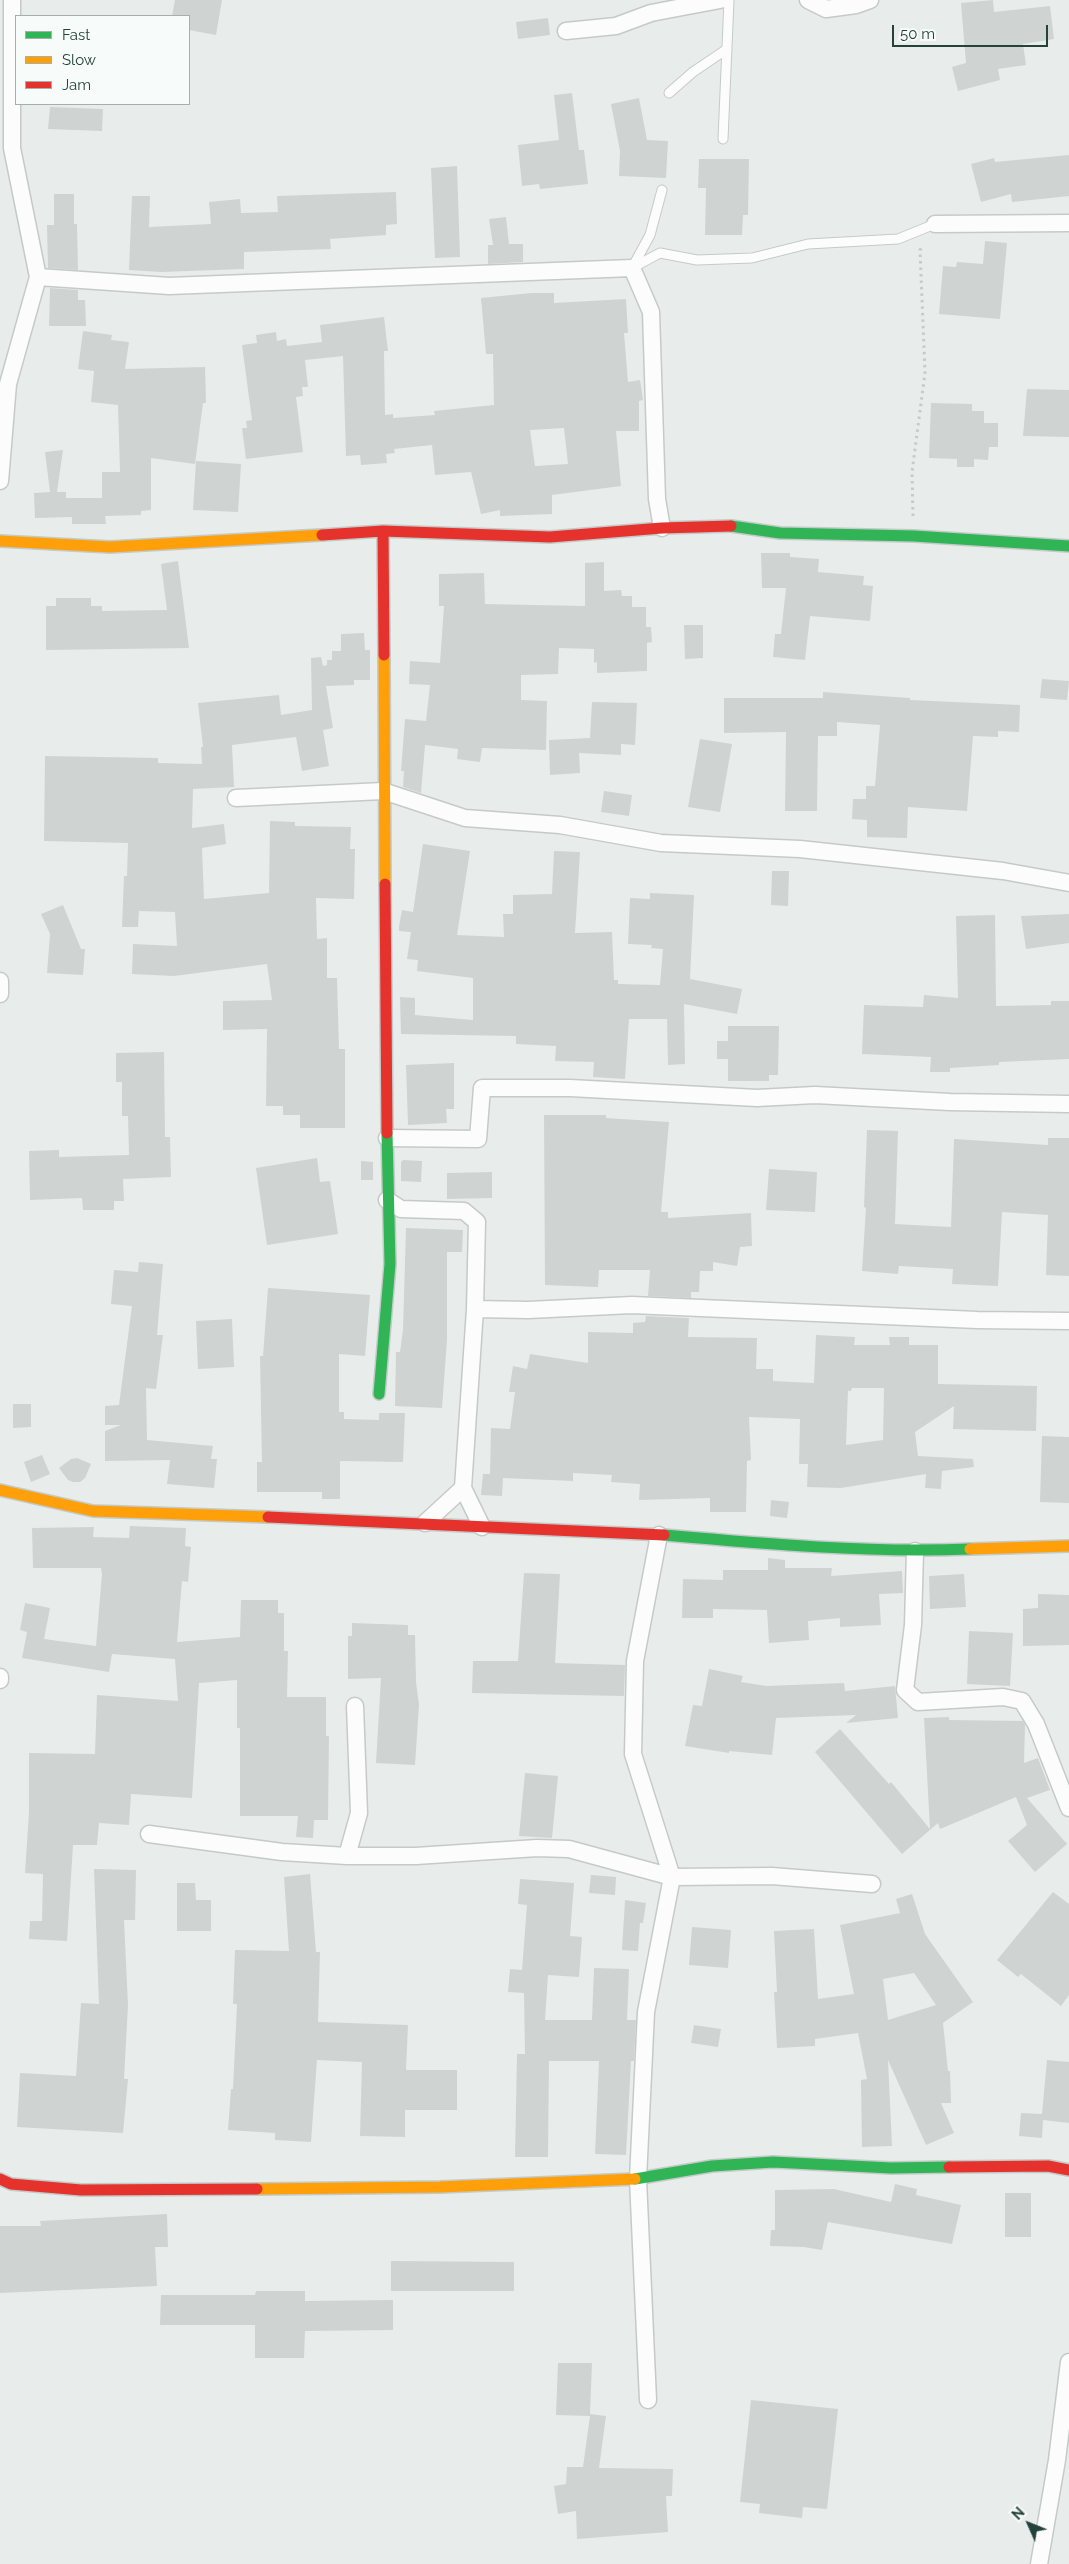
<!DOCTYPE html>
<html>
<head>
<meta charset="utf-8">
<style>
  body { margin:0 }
  #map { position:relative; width:1069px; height:2564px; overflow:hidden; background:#e8edeb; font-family:Raleway,sans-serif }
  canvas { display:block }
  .legend { position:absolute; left:15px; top:15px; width:175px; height:90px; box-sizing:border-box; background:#f7fbf9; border:1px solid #a3b1ad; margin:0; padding:6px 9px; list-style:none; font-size:15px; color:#24423a }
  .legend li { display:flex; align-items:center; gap:10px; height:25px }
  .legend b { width:25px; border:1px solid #a3b1ad }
  .north { position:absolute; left:1004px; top:2499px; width:50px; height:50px; -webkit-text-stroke:4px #f7fbf9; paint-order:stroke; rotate:314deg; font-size:14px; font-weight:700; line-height:20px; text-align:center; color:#24423a }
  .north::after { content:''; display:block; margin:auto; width:18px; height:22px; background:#24423a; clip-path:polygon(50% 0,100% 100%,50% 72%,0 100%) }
  .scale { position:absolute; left:892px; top:25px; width:156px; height:22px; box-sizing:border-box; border:2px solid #24423a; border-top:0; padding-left:6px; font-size:15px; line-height:18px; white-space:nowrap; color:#24423a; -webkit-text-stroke:4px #f7fbf9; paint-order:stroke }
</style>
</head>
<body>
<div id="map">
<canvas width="1069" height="2564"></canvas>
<ul class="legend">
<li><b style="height:6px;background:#30b455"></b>Fast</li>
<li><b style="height:6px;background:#ff9f0a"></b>Slow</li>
<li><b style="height:6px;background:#e5322d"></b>Jam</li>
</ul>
<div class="north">N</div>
<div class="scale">50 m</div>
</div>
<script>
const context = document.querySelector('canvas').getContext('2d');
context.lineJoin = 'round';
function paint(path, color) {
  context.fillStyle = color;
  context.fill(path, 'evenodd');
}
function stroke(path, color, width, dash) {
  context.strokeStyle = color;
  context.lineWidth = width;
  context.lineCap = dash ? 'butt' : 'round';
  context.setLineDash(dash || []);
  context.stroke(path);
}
const building = new Path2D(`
  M 175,0 L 222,0 L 216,35 L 189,30 L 189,16 L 172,16 Z
  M 993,0 L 994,12 L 1050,6 L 1054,39 L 1023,44 L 1026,65 L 998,69 L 1000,80 L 958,91 L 952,67 L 966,63 L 961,3 Z
  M 548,18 L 550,35 L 518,39 L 516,22 Z
  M 572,93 L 579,150 L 584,150 L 588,184 L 540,189 L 539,184 L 522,186 L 518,145 L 559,140 L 554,95 Z
  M 639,98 L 647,140 L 668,141 L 666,178 L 619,176 L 620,151 L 611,104 Z
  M 50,107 L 103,109 L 102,131 L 48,129 Z
  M 1069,155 L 1069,196 L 1012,202 L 1011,194 L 981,202 L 971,164 L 994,158 L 995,162 Z
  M 699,159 L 749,159 L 748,215 L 743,215 L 742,235 L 705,235 L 706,188 L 698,188 Z
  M 457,166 L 460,257 L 435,258 L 431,168 Z
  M 396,192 L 397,224 L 386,225 L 386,235 L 330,239 L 331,249 L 244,252 L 244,269 L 161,272 L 129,270 L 132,196 L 150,196 L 149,227 L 211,224 L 209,202 L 240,199 L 241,213 L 278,212 L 277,196 Z
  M 54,194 L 74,194 L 74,224 L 77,224 L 78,270 L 48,268 L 47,225 L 54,225 Z
  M 506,217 L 509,244 L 523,244 L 523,262 L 488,264 L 488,245 L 493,245 L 489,219 Z
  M 985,241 L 1007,243 L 1000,319 L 939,314 L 943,266 L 956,267 L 957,262 L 983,264 Z
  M 50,288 L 78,290 L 78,300 L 85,300 L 86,326 L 49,326 Z
  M 531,293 L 554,293 L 554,303 L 626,299 L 628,333 L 624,333 L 628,382 L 640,380 L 643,400 L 639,401 L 639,431 L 616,431 L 621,486 L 552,495 L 552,514 L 500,516 L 500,510 L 481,514 L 471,472 L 435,475 L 432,445 L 394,449 L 395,453 L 386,454 L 387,463 L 361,465 L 360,455 L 346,456 L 343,356 L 305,360 L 308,387 L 302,387 L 303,396 L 296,397 L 303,452 L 246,459 L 242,428 L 247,428 L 246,421 L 252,420 L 242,345 L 257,343 L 256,335 L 276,332 L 277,341 L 286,339 L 287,346 L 322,342 L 320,325 L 384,317 L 388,351 L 384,351 L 385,415 L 393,414 L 393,418 L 435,415 L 434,411 L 494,405 L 493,354 L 486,354 L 481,298 ZM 564,428 L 568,464 L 535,466 L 530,430 Z
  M 83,331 L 112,335 L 111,340 L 129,342 L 125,369 L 205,367 L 206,403 L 203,403 L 195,464 L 151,458 L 151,510 L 141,511 L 141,515 L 105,516 L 106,524 L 72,524 L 72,517 L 35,518 L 34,493 L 50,492 L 45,452 L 63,450 L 57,492 L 66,492 L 66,498 L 102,498 L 102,472 L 120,472 L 118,405 L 91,402 L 94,371 L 78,369 Z
  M 1027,389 L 1069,390 L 1069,437 L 1023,436 Z
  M 931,403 L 972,404 L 972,411 L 984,411 L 984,423 L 998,423 L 998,447 L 989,447 L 988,460 L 974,459 L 974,467 L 957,467 L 957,459 L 929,458 Z
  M 196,461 L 241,464 L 238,512 L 193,510 Z
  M 761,553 L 790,553 L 790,557 L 819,559 L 818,572 L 864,576 L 863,585 L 873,586 L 870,621 L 810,616 L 805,660 L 773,657 L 775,634 L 781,634 L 786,588 L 762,588 Z
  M 178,561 L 189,648 L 46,650 L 46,606 L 56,606 L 56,598 L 91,598 L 91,606 L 102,606 L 102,611 L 167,610 L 161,564 Z
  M 604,562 L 604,591 L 621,590 L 622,596 L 632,596 L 632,607 L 646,607 L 646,627 L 651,627 L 652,642 L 647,643 L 647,671 L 597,673 L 597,662 L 594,663 L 594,649 L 559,648 L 558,674 L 521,675 L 521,700 L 547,701 L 546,750 L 482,748 L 480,762 L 457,759 L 458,749 L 425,745 L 421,793 L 403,787 L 404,771 L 401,771 L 405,719 L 426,721 L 430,685 L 409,684 L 410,661 L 440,663 L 444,606 L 439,606 L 439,574 L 484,573 L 485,604 L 585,606 L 585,563 Z
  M 684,625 L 703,625 L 703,658 L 685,659 Z
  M 364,633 L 365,650 L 370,650 L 370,680 L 354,680 L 354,685 L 326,686 L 333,728 L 323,730 L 329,766 L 302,771 L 296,737 L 232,745 L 234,787 L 193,789 L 192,828 L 224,824 L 226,844 L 202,848 L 204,899 L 269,893 L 270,821 L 295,822 L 295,826 L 351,827 L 350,849 L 355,849 L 354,899 L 316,898 L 317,939 L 327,938 L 327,978 L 337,978 L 339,1049 L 345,1049 L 345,1128 L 300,1128 L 300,1115 L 283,1115 L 283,1106 L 266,1106 L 267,1029 L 223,1030 L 223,1001 L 272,1000 L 267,964 L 174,976 L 132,974 L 133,944 L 177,946 L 175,912 L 139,911 L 138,927 L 122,927 L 124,876 L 127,876 L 128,843 L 44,841 L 45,756 L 158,758 L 158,763 L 202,764 L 201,747 L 203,747 L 198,703 L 279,695 L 281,715 L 312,710 L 311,658 L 321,657 L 323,666 L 327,665 L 327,660 L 332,660 L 332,651 L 341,651 L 341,634 Z
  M 1042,679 L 1069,681 L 1067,700 L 1040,698 Z
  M 823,692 L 910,698 L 910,700 L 1020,705 L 1019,732 L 998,731 L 998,737 L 973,736 L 967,811 L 908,807 L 907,838 L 867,837 L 867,820 L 852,819 L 853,799 L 866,799 L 866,786 L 875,786 L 880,725 L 837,722 L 837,736 L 818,736 L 817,811 L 785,811 L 786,732 L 724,733 L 724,698 L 823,698 Z
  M 592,702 L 637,703 L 635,745 L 621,744 L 621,755 L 579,753 L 580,773 L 550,775 L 549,740 L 590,738 Z
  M 700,739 L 732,744 L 720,812 L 688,807 Z
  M 604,791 L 632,795 L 629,816 L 601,812 Z
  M 423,844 L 470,851 L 457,935 L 504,937 L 503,914 L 513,914 L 513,895 L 552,894 L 554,851 L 580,852 L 575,933 L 612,932 L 614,980 L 618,980 L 618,984 L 660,985 L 663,949 L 651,948 L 652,945 L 628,944 L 630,898 L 650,899 L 650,893 L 694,895 L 690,979 L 742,989 L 737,1014 L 684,1004 L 685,1064 L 668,1065 L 667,1019 L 629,1019 L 625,1079 L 593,1077 L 594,1062 L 555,1061 L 556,1046 L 516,1044 L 516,1036 L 401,1034 L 400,997 L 415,998 L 415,1015 L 473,1020 L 473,978 L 417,971 L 418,960 L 407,959 L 411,932 L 399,931 L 399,926 L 402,910 L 413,912 Z
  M 772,871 L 789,871 L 788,906 L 771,905 Z
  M 63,905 L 81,949 L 85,949 L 83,975 L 47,973 L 50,934 L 41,914 Z
  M 1069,914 L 1069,943 L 1026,949 L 1021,916 Z
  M 995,915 L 996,1006 L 1051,1005 L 1051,1001 L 1069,1001 L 1069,1059 L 999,1062 L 999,1065 L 950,1068 L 950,1072 L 930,1072 L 931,1057 L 862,1054 L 864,1005 L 923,1007 L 924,995 L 958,998 L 956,916 Z
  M 728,1026 L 779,1026 L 778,1075 L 769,1075 L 769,1081 L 728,1081 L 728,1059 L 717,1059 L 717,1041 L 728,1041 Z
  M 164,1052 L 165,1137 L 170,1137 L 171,1177 L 123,1179 L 124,1201 L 114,1201 L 114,1210 L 83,1210 L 82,1198 L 30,1200 L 29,1151 L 59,1150 L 59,1157 L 129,1155 L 128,1116 L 122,1116 L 122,1082 L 116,1082 L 116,1053 Z
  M 454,1063 L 454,1109 L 446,1109 L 447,1123 L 408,1125 L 406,1065 Z
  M 544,1115 L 606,1115 L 606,1118 L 669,1122 L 661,1212 L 668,1212 L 668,1218 L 751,1213 L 752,1246 L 740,1247 L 737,1266 L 713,1262 L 713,1271 L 700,1271 L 699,1292 L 691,1292 L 691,1298 L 648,1296 L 650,1270 L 599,1270 L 598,1287 L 545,1285 Z
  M 867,1130 L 898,1131 L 895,1224 L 951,1227 L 954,1139 L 1048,1145 L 1048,1138 L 1069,1138 L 1069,1276 L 1046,1275 L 1048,1215 L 1002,1212 L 998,1286 L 952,1284 L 953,1269 L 899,1266 L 898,1274 L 862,1271 L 866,1208 L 864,1207 Z
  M 317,1158 L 320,1182 L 330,1181 L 338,1234 L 267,1245 L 256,1168 Z
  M 403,1160 L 422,1161 L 421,1182 L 401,1181 L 401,1162 Z
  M 361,1161 L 373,1162 L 373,1180 L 361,1180 Z
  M 769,1169 L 817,1172 L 815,1212 L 766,1210 Z
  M 492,1172 L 492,1198 L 447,1199 L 447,1173 Z
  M 406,1228 L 463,1230 L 462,1252 L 447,1252 L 447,1340 L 442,1408 L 395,1406 L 396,1352 L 400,1352 L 403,1330 Z
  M 139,1262 L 163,1264 L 157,1335 L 163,1335 L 156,1389 L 146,1388 L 147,1440 L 213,1446 L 211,1459 L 217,1459 L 214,1488 L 167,1484 L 170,1460 L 105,1461 L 105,1431 L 121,1425 L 105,1425 L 105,1406 L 119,1405 L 132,1306 L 111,1304 L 114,1270 L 138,1272 Z
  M 268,1288 L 370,1295 L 365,1356 L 339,1354 L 339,1412 L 344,1412 L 344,1419 L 379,1420 L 379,1413 L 405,1413 L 403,1462 L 340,1461 L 340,1499 L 322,1499 L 322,1492 L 257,1492 L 257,1462 L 262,1462 L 260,1356 L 263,1356 Z
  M 646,1316 L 689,1318 L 688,1337 L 757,1338 L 756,1369 L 773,1369 L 773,1381 L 814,1383 L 816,1335 L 855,1337 L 854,1345 L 890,1345 L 889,1337 L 909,1337 L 909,1345 L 938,1345 L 938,1384 L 1037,1386 L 1036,1431 L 953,1429 L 954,1406 L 915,1432 L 918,1456 L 973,1459 L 974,1467 L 942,1471 L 941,1489 L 925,1488 L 926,1474 L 841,1488 L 807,1487 L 808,1464 L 799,1464 L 800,1419 L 749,1417 L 751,1460 L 747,1461 L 746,1512 L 710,1512 L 710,1498 L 639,1500 L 640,1484 L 611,1482 L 612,1475 L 573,1473 L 573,1481 L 503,1478 L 502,1496 L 481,1495 L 483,1474 L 490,1474 L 491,1428 L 510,1429 L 515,1392 L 509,1392 L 513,1366 L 527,1369 L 530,1354 L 588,1363 L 588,1332 L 633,1333 L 633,1323 L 645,1322 ZM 852,1388 L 884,1388 L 883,1440 L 846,1445 L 848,1391 L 851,1391 Z
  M 232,1319 L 234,1367 L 198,1369 L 196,1321 Z
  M 13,1404 L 31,1404 L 31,1427 L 13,1428 Z
  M 1042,1436 L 1069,1437 L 1069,1503 L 1040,1502 Z
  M 42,1455 L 50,1474 L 31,1482 L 24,1462 Z
  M 77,1458 L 91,1464 L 85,1478 L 80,1482 L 73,1482 L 68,1480 L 59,1468 L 71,1459 Z
  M 771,1500 L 789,1502 L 787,1518 L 770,1516 Z
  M 130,1526 L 186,1528 L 185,1546 L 191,1547 L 188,1582 L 182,1581 L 177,1642 L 240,1637 L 241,1600 L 278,1600 L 278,1613 L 284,1613 L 284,1651 L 288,1651 L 287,1697 L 326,1697 L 326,1736 L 329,1736 L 328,1820 L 314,1820 L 313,1838 L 296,1837 L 298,1816 L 240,1816 L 240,1728 L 237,1728 L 237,1680 L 199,1683 L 192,1798 L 131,1794 L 129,1825 L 99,1823 L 97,1845 L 73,1845 L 67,1941 L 29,1939 L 30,1921 L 42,1921 L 43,1874 L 25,1873 L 29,1812 L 29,1753 L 95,1754 L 97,1695 L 178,1701 L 175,1659 L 112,1654 L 109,1672 L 22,1658 L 27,1632 L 20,1630 L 25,1603 L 50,1608 L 44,1639 L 96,1646 L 102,1574 L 101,1568 L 33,1568 L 32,1528 L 94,1527 L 93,1537 L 129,1538 Z
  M 768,1558 L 785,1560 L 785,1568 L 832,1568 L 831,1576 L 902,1571 L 903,1593 L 879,1594 L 881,1625 L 840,1627 L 840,1618 L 808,1621 L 809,1640 L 769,1643 L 767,1610 L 713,1609 L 713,1618 L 682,1618 L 683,1579 L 723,1580 L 723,1570 L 768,1570 Z
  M 524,1573 L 560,1574 L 555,1663 L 625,1665 L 624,1696 L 472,1693 L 473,1661 L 518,1661 Z
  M 964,1574 L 966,1607 L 930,1609 L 929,1576 Z
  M 1038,1594 L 1069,1595 L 1069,1645 L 1023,1646 L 1023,1609 L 1038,1608 Z
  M 352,1623 L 408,1625 L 408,1635 L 415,1635 L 416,1682 L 419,1705 L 415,1765 L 376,1763 L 381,1678 L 348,1679 L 348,1636 L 352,1636 Z
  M 969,1631 L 1013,1633 L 1010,1686 L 967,1684 Z
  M 709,1669 L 743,1676 L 741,1682 L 766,1686 L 844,1683 L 845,1691 L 895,1686 L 898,1718 L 846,1723 L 856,1715 L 776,1718 L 772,1755 L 729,1751 L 729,1753 L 685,1746 L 693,1705 L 702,1706 Z
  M 949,1717 L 949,1720 L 1023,1721 L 1025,1725 L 1024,1763 L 1038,1758 L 1050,1790 L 1027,1798 L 1067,1844 L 1035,1872 L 1008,1841 L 1027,1825 L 1016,1797 L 940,1829 L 938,1823 L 902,1854 L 815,1752 L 840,1729 L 889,1784 L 891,1782 L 930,1829 L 924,1718 Z
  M 525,1773 L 558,1776 L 552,1838 L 519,1836 Z
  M 94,1869 L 136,1870 L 135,1920 L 124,1920 L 128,2005 L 124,2079 L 128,2079 L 123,2133 L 17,2127 L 20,2073 L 76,2076 L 81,2003 L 99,2004 Z
  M 310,1874 L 316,1952 L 320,1952 L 318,2022 L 408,2025 L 406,2070 L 457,2070 L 457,2110 L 405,2110 L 405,2137 L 360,2136 L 362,2062 L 317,2060 L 311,2142 L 275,2140 L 275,2133 L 228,2130 L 231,2089 L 233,2089 L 237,2004 L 233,2004 L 235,1950 L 289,1951 L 284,1877 Z
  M 591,1875 L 616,1877 L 615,1895 L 589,1893 Z
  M 520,1879 L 574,1883 L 570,1936 L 582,1937 L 579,1977 L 548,1975 L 545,2020 L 592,2020 L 594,1968 L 629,1969 L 627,2020 L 636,2020 L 634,2061 L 631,2061 L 626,2155 L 595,2154 L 599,2061 L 549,2061 L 548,2157 L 515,2157 L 517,2054 L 525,2054 L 524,1993 L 508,1992 L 510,1969 L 522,1970 L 527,1905 L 518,1904 Z
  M 177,1883 L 195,1883 L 196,1900 L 211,1900 L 211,1931 L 177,1931 Z
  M 1053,1892 L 1069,1904 L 1069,1995 L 1061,2006 L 1021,1974 L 1018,1977 L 997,1960 Z
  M 912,1894 L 925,1934 L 973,2002 L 943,2023 L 948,2071 L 950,2071 L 951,2103 L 941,2103 L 954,2133 L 926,2145 L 888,2060 L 892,2146 L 862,2147 L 861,2080 L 867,2079 L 858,2033 L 815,2039 L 815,2046 L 777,2048 L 774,1992 L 777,1992 L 774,1931 L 814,1929 L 818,1999 L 854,1994 L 840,1925 L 900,1913 L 896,1899 ZM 914,1973 L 936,2005 L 888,2020 L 883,1979 Z
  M 625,1900 L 646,1903 L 643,1923 L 640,1923 L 638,1951 L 622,1950 Z
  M 692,1927 L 731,1930 L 728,1968 L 689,1965 Z
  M 694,2025 L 721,2029 L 718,2047 L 691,2043 Z
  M 1047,2060 L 1069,2062 L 1069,2123 L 1043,2120 L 1042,2138 L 1019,2136 L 1021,2113 L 1042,2114 Z
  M 895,2184 L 917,2189 L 916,2195 L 961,2205 L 952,2244 L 828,2222 L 822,2250 L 804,2247 L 770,2246 L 771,2230 L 775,2230 L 775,2190 L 834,2189 L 891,2202 Z
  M 1005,2193 L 1031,2193 L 1031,2237 L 1005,2237 Z
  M 167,2214 L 168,2247 L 155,2247 L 157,2286 L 0,2293 L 0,2226 L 41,2226 L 40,2221 Z
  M 391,2261 L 514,2262 L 514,2291 L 391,2291 Z
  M 256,2291 L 305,2291 L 305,2301 L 393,2300 L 393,2330 L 305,2331 L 304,2358 L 255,2358 L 255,2325 L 160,2325 L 161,2295 L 255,2295 Z
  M 558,2363 L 592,2363 L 590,2414 L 606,2416 L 599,2468 L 673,2469 L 672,2496 L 666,2496 L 668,2532 L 577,2539 L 576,2511 L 558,2514 L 554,2486 L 566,2484 L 567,2467 L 583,2467 L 590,2416 L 556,2415 Z
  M 751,2400 L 838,2409 L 827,2509 L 803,2507 L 802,2518 L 759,2513 L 760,2504 L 740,2502 Z`);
const path = new Path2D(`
  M 913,516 L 912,472 L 925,373 L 920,250 L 923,246`);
const lane = new Path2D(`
  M 669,93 L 693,72 L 727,49
  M 723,139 L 729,0
  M 662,190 L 650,235 L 632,268 L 660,253 L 697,260 L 752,258 L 808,244 L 898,239 L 935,224`);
const street = new Path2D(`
  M 808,0 L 826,9 L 856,5 L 870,0
  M 566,31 L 616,26 L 651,13 L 720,0
  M 935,224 L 1069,223
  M 38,277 L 169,286 L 632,268 L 651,312 L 657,499 L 662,528
  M 0,481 L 8,384 L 38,277 L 12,148 L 12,0
  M 236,798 L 383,791 L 465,818 L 560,825 L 661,843 L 800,849 L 1003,871 L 1069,883
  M 0,981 L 0,994
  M 387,1138 L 478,1139 L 482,1088 L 570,1088 L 757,1098 L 815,1095 L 950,1102 L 1069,1104
  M 387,1200 L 401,1209 L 464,1211 L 477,1222 L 475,1309 L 463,1488 L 482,1527
  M 475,1309 L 528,1310 L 632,1305 L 977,1320 L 1069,1321
  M 425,1523 L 463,1488
  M 915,1551 L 913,1625 L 905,1690 L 918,1702 L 1003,1697 L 1022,1701 L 1036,1724 L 1069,1808
  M 0,1677 L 0,1680
  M 355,1706 L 359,1813 L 347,1856 L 416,1856 L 537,1848 L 569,1849 L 672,1877 L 772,1876 L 872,1884
  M 149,1834 L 282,1852 L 347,1856
  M 648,2400 L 638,2179 L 646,2012 L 672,1877 L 633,1754 L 635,1661 L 659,1535
  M 1039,2564 L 1057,2460 L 1069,2362`);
const fast = new Path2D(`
  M 731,526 L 780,533 L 914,536 L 1069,546
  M 379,1394 L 390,1264 L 387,1133
  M 664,1535 C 766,1544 868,1553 970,1549
  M 635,2179 L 712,2166 L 773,2162 L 891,2168 L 949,2167`);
const slow = new Path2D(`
  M 0,541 L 110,547 L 322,535
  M 384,655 L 385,884
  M 0,1490 L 93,1511 L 268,1517
  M 970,1549 L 1069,1546
  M 257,2189 L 440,2187 L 635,2179`);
const jam = new Path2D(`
  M 383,531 L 384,655
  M 322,535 L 383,531 L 550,537 L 662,528 L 731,526
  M 385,884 L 387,1133
  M 268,1517 L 664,1535
  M 949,2167 L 1048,2166 L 1069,2170
  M 0,2179 L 11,2184 L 81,2190 L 257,2189`);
paint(building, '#cfd4d2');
stroke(lane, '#c5cac8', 11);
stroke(street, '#c5cac8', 19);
stroke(fast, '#c3cbc8', 14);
stroke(slow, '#c3cbc8', 14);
stroke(jam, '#c3cbc8', 14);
stroke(path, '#c3ccca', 3, [2.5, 4]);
stroke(lane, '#fcfcfc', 9);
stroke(street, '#fcfcfc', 16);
stroke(fast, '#30b455', 11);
stroke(slow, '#ff9f0a', 11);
stroke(jam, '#e5322d', 11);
</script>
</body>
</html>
